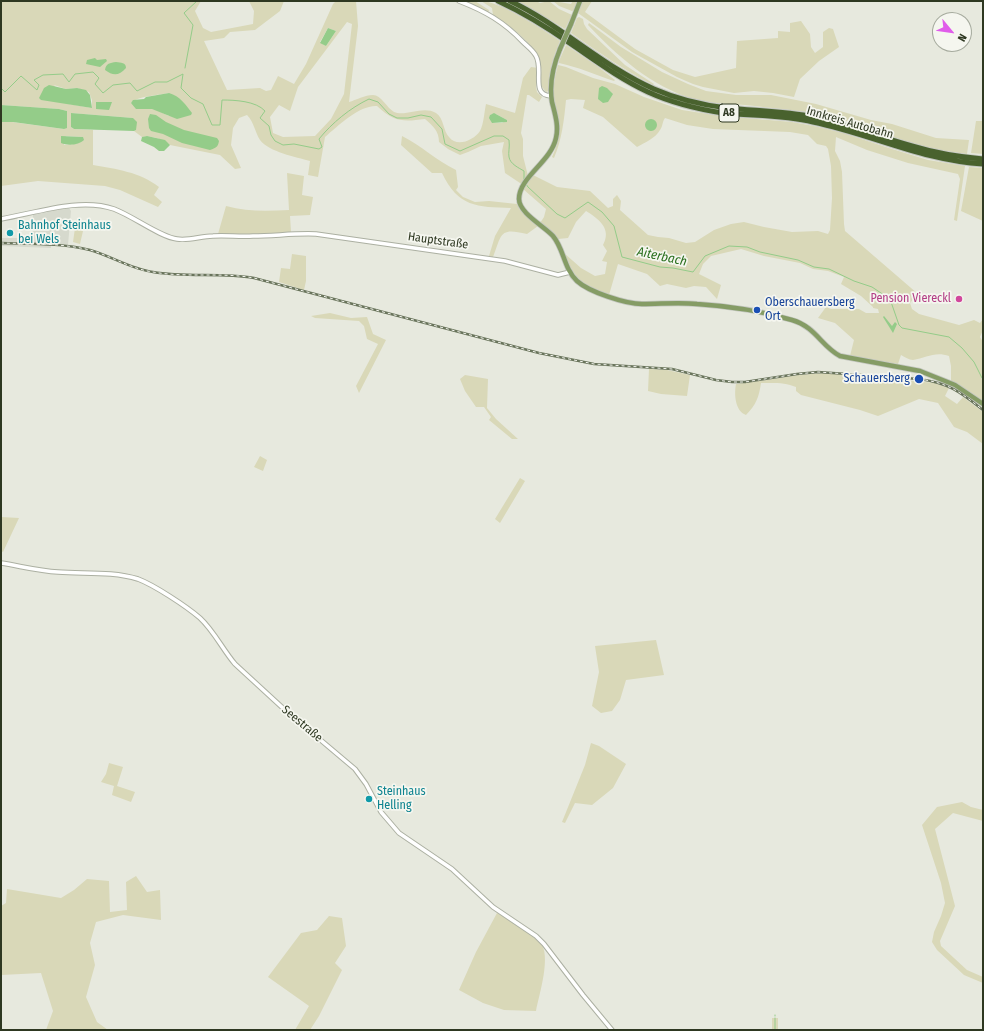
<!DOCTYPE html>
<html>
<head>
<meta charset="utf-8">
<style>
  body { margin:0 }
  #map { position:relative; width:984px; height:1031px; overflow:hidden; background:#e7e9de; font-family:"Fira Sans Condensed",sans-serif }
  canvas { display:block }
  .frame { position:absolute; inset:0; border:2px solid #2e3821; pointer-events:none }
  .north { position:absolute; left:932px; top:12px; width:40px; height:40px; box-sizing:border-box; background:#f5f6ef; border:1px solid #a5aa9d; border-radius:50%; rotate:119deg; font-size:11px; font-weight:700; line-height:16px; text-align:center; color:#2e3821 }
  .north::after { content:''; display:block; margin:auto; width:14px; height:18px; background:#e05cea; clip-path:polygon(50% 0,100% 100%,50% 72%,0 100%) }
</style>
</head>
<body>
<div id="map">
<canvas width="984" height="1031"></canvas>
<div class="frame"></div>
<div class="north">N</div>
</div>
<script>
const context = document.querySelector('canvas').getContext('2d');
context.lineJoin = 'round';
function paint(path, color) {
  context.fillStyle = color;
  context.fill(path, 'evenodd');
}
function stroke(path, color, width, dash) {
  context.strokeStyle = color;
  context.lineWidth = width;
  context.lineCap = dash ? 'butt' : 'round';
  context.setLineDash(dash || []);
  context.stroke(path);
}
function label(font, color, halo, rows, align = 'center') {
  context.font = font + ' "Fira Sans Condensed",sans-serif';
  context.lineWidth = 3.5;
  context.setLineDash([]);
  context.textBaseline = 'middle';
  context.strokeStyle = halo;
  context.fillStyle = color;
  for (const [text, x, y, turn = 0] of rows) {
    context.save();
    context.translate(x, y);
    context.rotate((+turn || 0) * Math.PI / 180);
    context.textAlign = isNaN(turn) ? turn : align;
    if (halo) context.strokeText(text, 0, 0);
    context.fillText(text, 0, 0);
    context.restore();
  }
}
const built = new Path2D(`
  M 69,208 L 71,211 L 68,245 L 51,243 L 51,248 L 1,246 L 1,238 L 31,238 L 33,214 L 56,209 Z`);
const green = new Path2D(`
  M 1,1 L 201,1 L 195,11 L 203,28 L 211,32 L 253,24 L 254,11 L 249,1 L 284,1 L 280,11 L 255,30 L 230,32 L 224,38 L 204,41 L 227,90 L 260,88 L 266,91 L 271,90 L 278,76 L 294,84 L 306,64 L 333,4 L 336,1 L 356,1 L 358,26 L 349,102 C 356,100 365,95 373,95 C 381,95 387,108 394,112 C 406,117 423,105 436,113 C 444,118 443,131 449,137 C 457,148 474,140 480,131 C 484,123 484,113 486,104 L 515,113 L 523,78 L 531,67 L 538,68 L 536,87 L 537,92 L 542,97 L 539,102 L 529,95 L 527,95 L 521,133 L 523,139 L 523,156 L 528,176 L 523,185 L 505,173 L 502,151 L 504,142 L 481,146 L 468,152 L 460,155 L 448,149 L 439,142 C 439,131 433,126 425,119 C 403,122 394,122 377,106 C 359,105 338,126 325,137 L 318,177 L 308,175 L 310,161 C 296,157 269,152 260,140 C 255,132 254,122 247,115 L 239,118 L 233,128 L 231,145 L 241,168 L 235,169 L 220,155 L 170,145 C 163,139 151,135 142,137 L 134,131 L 136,130 L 133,118 L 71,113 L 71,127 L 74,129 L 93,130 L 93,165 C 116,169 140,172 159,187 L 154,195 L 162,202 L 158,207 L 120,190 L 105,186 L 38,181 L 1,186 L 1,122 L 12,122 L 64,129 L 67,111 L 59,109 L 1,105 ZM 347,22 L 352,24 L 344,94 L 331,119 L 315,136 L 283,137 L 273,133 L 270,117 L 279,105 L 290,111 L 298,87 ZM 328,28 L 336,31 L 326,46 L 320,42 ZM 54,85 L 66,89 L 77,88 L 89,92 L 92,100 L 92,108 L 69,104 ZM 169,93 L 169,116 L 157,110 L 131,103 C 137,96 160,95 169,93 ZM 492,114 L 496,114 L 507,120 L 502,123 L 492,123 L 490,115 ZM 66,136 L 83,137 L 73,144 L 64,145 Z
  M 464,1 L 475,1 L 489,10 L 488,13 Z
  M 481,1 C 500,1 543,30 560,41 C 552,60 549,71 549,91 L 546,92 L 539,83 C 540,79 542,73 541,68 C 539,46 510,26 493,15 L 492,8 Z
  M 518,1 L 536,1 L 540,3 L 549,1 L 559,9 L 572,15 L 565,29 Z
  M 553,1 L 571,4 L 573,1 L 577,1 L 574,10 L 572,11 L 559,6 Z
  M 583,1 L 592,1 L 585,12 L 635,49 L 673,70 L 695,77 L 736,68 L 737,41 L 778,38 L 778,31 L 790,32 L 790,23 L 801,21 L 810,34 L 811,47 L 815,53 L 823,47 L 823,32 L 829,28 L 833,29 L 839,47 L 819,61 L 800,79 L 794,97 L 773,93 L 754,91 L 734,93 L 703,87 L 693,84 L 677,77 L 632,52 L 578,13 Z
  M 579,17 L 583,19 L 584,24 L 587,29 L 625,65 L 654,84 L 653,85 C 624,70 598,52 571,33 L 577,18 Z
  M 589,23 L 621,47 L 662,72 L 688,84 L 706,91 L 736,95 L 771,95 L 816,104 L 871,120 L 892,124 L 936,138 L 969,140 L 967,154 C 950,152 933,149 916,144 C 885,136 855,122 824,115 C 798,110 772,108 745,105 C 728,104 710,103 694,99 C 652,87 617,56 588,25 Z
  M 566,45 L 597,66 L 615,80 L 614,81 C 596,75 578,67 559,63 L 559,61 Z
  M 558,65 L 566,67 L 593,78 L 615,84 L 644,97 L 682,110 L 721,116 L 792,122 L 814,126 L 843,133 L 892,149 L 928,160 L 965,166 L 957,221 L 954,220 L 960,179 L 958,174 L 908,163 L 867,150 L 836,137 L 835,151 L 840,161 L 842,172 L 844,224 L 845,231 L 918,294 L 910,303 L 912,309 L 919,314 L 959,325 L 974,320 L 980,323 L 983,319 L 983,330 L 980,337 L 983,342 L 983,377 L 981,378 L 983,382 L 983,402 L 951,381 L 951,366 L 949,356 C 935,351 926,358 913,360 C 909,360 905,357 901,355 L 898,364 L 850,356 L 854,340 L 835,323 L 818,318 L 826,307 L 831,309 L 859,309 L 866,313 L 879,313 L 878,309 L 873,308 L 873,307 L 861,296 L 841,284 L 844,277 L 828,271 L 813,269 L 800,263 L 764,256 L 741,249 L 711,256 L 703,264 L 699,274 L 721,285 L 717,299 L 706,287 L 694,286 L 686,288 L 667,284 L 660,286 L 647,274 L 618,264 L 609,295 C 581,285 576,281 564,253 L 581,268 L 595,276 L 605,274 L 607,262 L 602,261 L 607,251 L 603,245 C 612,229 599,219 586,211 L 576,222 L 568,238 L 558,239 L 540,223 L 544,217 L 546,209 L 523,189 L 533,175 L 557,187 L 590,191 L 608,208 L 613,206 L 613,199 L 617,195 L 621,201 L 620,210 L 648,235 L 658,237 L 669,238 L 686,243 L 695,242 L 714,230 L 731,224 L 744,222 L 764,227 L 792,232 L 818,231 L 828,234 L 830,230 L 832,198 L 831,166 L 828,149 L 826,146 L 817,144 L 808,135 L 790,132 L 713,129 L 687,125 L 665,118 C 662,122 663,126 660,130 C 656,138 644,143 637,147 L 603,117 L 583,108 L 585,100 L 571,99 L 566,100 C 564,121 562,139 554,158 L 552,157 C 559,142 561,130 557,114 C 556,109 554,102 553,96 C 553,85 555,76 558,65 Z
  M 976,121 L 983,121 L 983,154 L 971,153 Z
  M 402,136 C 422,146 437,161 456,170 L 458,187 L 456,190 L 463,197 L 475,202 L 489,201 L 517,204 L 520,210 L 538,226 L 527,234 C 499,227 502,234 493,257 L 489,256 L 495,236 L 511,208 C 477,207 458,207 442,173 L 432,173 L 401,145 Z
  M 969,167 L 983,168 L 983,221 L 961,211 Z
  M 287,173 L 304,176 L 302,195 L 313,197 L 310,215 L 290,216 L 291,232 L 280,234 L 218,234 L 226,206 C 247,212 268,211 289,210 Z
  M 75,228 L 83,231 L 80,244 L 73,242 Z
  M 292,254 L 306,256 L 306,281 L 304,290 L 279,282 L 281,268 L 290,269 Z
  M 330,313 L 351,318 L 367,317 L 373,334 L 386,340 L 359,393 L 356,386 L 378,344 L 367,339 L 364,326 L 359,321 L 315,318 L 311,316 Z
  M 649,369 L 667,370 L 690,375 L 687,396 L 661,394 L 648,391 Z
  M 827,373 L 935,383 L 949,388 L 945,396 L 957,404 L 963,397 L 983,412 L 983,444 L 967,432 L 954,427 L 938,403 L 919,399 L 878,416 L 860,410 L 801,395 L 796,391 L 796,387 C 785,382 773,383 761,383 C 759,397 756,405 746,415 C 735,411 734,394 736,384 L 773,379 L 798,375 Z
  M 465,375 L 488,379 L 487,408 L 496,419 L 518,439 L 512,439 L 489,420 L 491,417 L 484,407 L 476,407 L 465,391 L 460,379 Z
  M 260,456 L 267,460 L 263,471 L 254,467 Z
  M 520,478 L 525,481 L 500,523 L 495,519 Z
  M 1,517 L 19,518 L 3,552 L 1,551 Z
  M 656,640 L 664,675 L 626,680 L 620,700 L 612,711 L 601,713 L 592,706 L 599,672 L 595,646 Z
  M 591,743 L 599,746 L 626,764 L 613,788 L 592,805 L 575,803 L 565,823 L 562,822 L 585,765 Z
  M 109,763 L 123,767 L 117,786 L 135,792 L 131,802 L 112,795 L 114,786 L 101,782 L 106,774 Z
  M 962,802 L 971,807 L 983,810 L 983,821 L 953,813 L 935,829 L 955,906 L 940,941 L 941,946 L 967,970 L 983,977 L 983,983 L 964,975 L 937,950 L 932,942 L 934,932 L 941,916 L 945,903 L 941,883 L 922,825 L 937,807 Z
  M 136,876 L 147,892 L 160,890 L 161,920 L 123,915 L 96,922 L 90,943 L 95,965 L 86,997 L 97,1022 L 108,1030 L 46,1030 L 53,1011 L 41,973 L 1,975 L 1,906 L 6,903 L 7,889 L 61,898 L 74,890 L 87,879 L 109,881 L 110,912 L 127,910 L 126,882 Z
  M 497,913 C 511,921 528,930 540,942 C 552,955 539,995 536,1011 L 504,1010 L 483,1003 L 459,990 L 476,952 Z
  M 329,916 L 342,918 L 346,946 L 335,963 L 342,970 L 319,1016 L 310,1030 L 295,1030 L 309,1006 L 268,977 L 301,933 L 317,930 Z
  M 772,1018 L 778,1018 L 778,1030 L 772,1030 Z`);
const water = new Path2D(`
  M 328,28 L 336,31 L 326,46 L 320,43 Z
  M 95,58 L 97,60 L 106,59 L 107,61 L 100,67 L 86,64 L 87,60 Z
  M 116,62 C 121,63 126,62 126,68 C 119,76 113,76 105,70 C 106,63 110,63 116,62 Z
  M 49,85 L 66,89 L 77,88 L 86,90 L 90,95 L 92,108 L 41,100 L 39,98 L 44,88 Z
  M 602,86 L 607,88 L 613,94 L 608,102 L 603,103 L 598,99 L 599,88 Z
  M 169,93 C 180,96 186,105 192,113 L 191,115 L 177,119 L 152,109 L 136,109 L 131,103 L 133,100 L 144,99 L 146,97 Z
  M 96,102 L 112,102 L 109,110 L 96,109 Z
  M 1,105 L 59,109 L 67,111 L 67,128 L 64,129 L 13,122 L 1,122 Z
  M 71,113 L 133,118 L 137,122 L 136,130 L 134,131 L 74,129 L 71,127 Z
  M 494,113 L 507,120 L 507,122 L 492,123 L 489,118 L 490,115 Z
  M 150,114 L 156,115 L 166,122 L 184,130 L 217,138 L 219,141 C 218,147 216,148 210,150 L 182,143 L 163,134 L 151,131 L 149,128 L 148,119 Z
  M645 125a6 6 0 1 1 12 0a6 6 0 1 1-12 0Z
  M 61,136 L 83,137 L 84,140 C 79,145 68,146 61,143 Z
  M 147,136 L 165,140 L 170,145 L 164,151 L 159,151 L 154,147 L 141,141 L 142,137 Z
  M 884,316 L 892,326 L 895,322 L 897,324 L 893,333 L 883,317 Z`);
const stream = new Path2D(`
  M 185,68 L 193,25 L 184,13 L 197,1
  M 1,88 L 5,92 L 21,76 L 37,90 L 39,85 L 34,80 L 43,75 L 63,74 L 69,82 L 75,74 L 93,72 L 99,78 L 95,84 L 103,93 L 113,85 L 130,83 L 137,91 L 155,82 L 167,82 L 183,74 L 181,88 L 191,98 L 203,104 L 212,125 L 220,125 L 222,100 C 235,100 256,101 265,111 L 260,118 L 269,126 L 271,135 L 275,141 L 283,145 L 294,144 L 319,149 L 322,147 L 319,139 C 332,123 350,108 369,99 L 378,102 L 389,114 L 397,118 L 408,118 L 421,115 L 431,117 L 442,129 L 445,144 L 460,151 L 494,136 L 503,136 L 509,140 C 510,147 508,153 509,157 C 510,164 519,168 524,171 L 524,179
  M 526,184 L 528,187 L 557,214 L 565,218 L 588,202 L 602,212 L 614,226 L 622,257 L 660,267 L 673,268 L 693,272 L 705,256 L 729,246 L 747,247 L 760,252 L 798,260 L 814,267 L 829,269 L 854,281 L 872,287 L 890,299 L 899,325 L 902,328 L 949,337 L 962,348 L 974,362 L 983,380
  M 775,1015 L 775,1016
  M 775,1030 L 775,1018`);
const minor = new Path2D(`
  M 459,1 C 485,11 504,22 523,42 C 527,46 533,50 536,56 C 544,70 530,95 551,96
  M 1,219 C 36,213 80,197 114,209 C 133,216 160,237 177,239 C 189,241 201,236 213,236 C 226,235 240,237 253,236 C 274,236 295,233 316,234 L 505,261 L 558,275 L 570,272
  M 1,563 C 20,566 39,571 58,572 C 84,574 112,571 138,579 C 154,585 186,606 200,618 C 214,631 223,650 235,664 L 285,710 L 355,769 L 366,784 L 381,812 L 399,833 L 452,869 L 493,907 L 536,936 L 544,944 L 583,995 L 612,1030`);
const major = new Path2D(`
  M 571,24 L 580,1
  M 560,49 C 553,66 549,84 552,102 C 555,114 559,126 556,138 C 551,162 519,177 519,199 C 519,213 544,226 553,236 C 564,249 564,269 577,281 C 589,292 626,304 642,304 C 661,304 679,302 697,304 C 729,306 762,311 792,320 C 816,327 821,346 840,356 L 920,371 L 955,385 L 983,404`);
const highway = new Path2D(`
  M 498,1 C 524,13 548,28 571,44 C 596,61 620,79 648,92 C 672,103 697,109 723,113 C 753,116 784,115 813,122 C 871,134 924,161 983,164
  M 510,1 C 561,25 602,66 654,89 C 677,99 702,105 727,108 C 756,111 785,111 814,117 C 847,124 879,137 912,146 C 935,153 959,157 983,159`);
const rail = new Path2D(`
  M 1,243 C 30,244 61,243 90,250 C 111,256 131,269 153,272 C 187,278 221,272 254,278 L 539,353 L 594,364 L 672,369 L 716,380 L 732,382 L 745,382 L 797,374 L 818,372 L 919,379 C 949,383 960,392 983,410`);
const majorBridge = new Path2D(`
  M 560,49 L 571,24`);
const markers = [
  [10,233,4,"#0f9aa8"],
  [959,299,4,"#d1479c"],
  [757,310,4,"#1a4fb4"],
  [919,379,5,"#1a4fb4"],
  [369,799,4,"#0f9aa8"]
];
const shields = [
  [729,113,20]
];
const shieldNames = [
  ["A8",729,113]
];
const streetNames = [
  ["Innkreis Autobahn",850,123,16],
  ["Hauptstraße",438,241,8],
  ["Seestraße",302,724,40]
];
const cultureNames = [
  ["Bahnhof Steinhaus",18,226],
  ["bei Wels",18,240],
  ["Steinhaus",377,792],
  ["Helling",377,806]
];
const hotelNames = [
  ["Pension Viereckl",951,299]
];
const transitNames = [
  ["Oberschauersberg",765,303],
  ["Ort",765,317],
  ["Schauersberg",910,379,"right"]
];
const waterNames = [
  ["Aiterbach",662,257,12]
];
paint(built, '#d6d9cd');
paint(green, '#d9d8b8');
paint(water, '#94cc89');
stroke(stream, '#94cc89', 1);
stroke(minor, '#acb0a2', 5.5);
stroke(major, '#c4c7c1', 6);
stroke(highway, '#c4c7c1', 7);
stroke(minor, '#fff', 3.5);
stroke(major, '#859c65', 4.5);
stroke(highway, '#49622e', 5);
stroke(rail, '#69745b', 2.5);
stroke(rail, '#f5f6ef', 1, [3]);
stroke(majorBridge, '#c4c7c1', 6, []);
stroke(majorBridge, '#859c65', 4.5);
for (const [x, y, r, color] of markers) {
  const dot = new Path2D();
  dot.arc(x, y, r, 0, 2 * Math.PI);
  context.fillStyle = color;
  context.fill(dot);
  stroke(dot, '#f5f6ef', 1.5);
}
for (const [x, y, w] of shields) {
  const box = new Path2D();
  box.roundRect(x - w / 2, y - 9, w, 18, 3);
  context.fillStyle = '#f5f6ef';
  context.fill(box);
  stroke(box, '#2e3821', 1);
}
label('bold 11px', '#2e3821', null, shieldNames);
label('12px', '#2e3821', '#f5f6ef', streetNames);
label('12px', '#0d838f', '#f5f6ef', cultureNames, 'left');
label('12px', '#b23c85', '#f5f6ef', hotelNames, 'right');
label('12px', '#164399', '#f5f6ef', transitNames, 'left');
label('italic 13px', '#2b701f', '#f5f6ef', waterNames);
</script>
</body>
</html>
